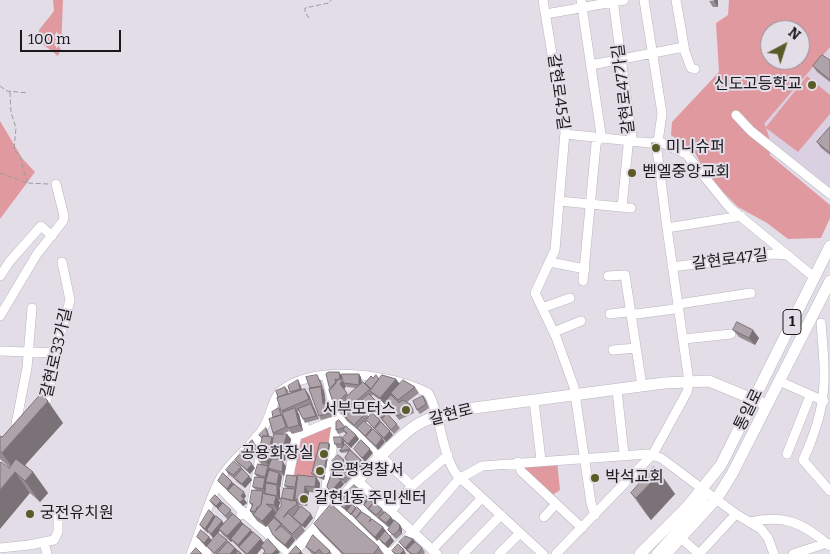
<!DOCTYPE html>
<html>
<head>
<meta charset="utf-8">
<style>
  body { margin:0 }
  #map { position:relative; width:830px; height:554px; overflow:hidden; background:#e3dde8; font-family:Bitter,serif }
  canvas { display:block }
  .north { position:absolute; left:760px; top:20px; width:50px; height:50px; box-sizing:border-box; background:#e3dde8; border:1px solid #938e96; border-radius:50%; rotate:40deg; font-size:14px; font-weight:700; line-height:20px; text-align:center; color:#1a181b }
  .north::after { content:''; display:block; margin:auto; width:18px; height:22px; background:#5b5b28; clip-path:polygon(50% 0,100% 100%,50% 72%,0 100%) }
  .scale { position:absolute; left:20px; top:30px; width:101px; height:22px; box-sizing:border-box; border:2px solid #1a181b; border-top:0; padding-left:6px; font-size:15px; line-height:18px; white-space:nowrap; color:#1a181b; -webkit-text-stroke:4px #e3dde8; paint-order:stroke }
</style>
</head>
<body>
<div id="map">
<canvas width="830" height="554"></canvas>
<div class="north">N</div>
<div class="scale">100 m</div>
</div>
<script>
const context = document.querySelector('canvas').getContext('2d');
context.lineJoin = 'round';
function paint(path, color) {
  context.fillStyle = color;
  context.fill(path, 'evenodd');
}
function stroke(path, color, width, dash) {
  context.strokeStyle = color;
  context.lineWidth = width;
  context.lineCap = dash ? 'butt' : 'round';
  context.setLineDash(dash || []);
  context.stroke(path);
}
function label(font, color, halo, rows, align = 'center') {
  context.font = font + ' Bitter,"Noto Sans KR",serif';
  context.lineWidth = 4;
  context.setLineDash([]);
  context.textBaseline = 'middle';
  context.strokeStyle = halo;
  context.fillStyle = color;
  for (const [text, x, y, turn = 0] of rows) {
    context.save();
    context.translate(x, y);
    context.rotate((+turn || 0) * Math.PI / 180);
    context.textAlign = isNaN(turn) ? turn : align;
    if (halo) context.strokeText(text, 0, 0);
    context.fillText(text, 0, 0);
    context.restore();
  }
}
const built = new Path2D(`
  M 830,41 L 830,187 L 757,129 Z`);
const green = new Path2D(`
  M 53,0 L 63,0 L 61,49 L 58,56 L 40,42 L 39,30 L 54,11 Z
  M 729,0 L 830,0 L 830,47 L 764,124 L 766,127 L 807,76 L 830,95 L 830,114 L 798,152 L 766,128 L 769,137 L 770,155 L 830,205 L 830,218 L 821,238 L 788,239 L 767,223 L 738,207 L 708,177 L 694,151 L 671,135 L 672,122 L 719,72 L 716,23 L 728,15 ZM 770,30 L 800,30 L 800,60 L 770,60 Z
  M 0,121 L 22,158 L 35,172 L 0,219 Z
  M 333,425 L 330,445 L 317,464 L 313,477 L 290,478 L 297,435 Z
  M 557,461 L 560,490 L 551,496 L 523,470 L 522,464 Z`);
const path = new Path2D(`
  M 309,18 L 305,12 L 305,8 L 329,3 L 331,0
  M 0,86 L 7,91 L 28,93
  M 10,92 L 11,112 L 16,128 L 14,150 L 20,156 L 27,183
  M 0,173 L 27,183 L 49,184
  M 312,476 L 319,479`);
const minor = new Path2D(`
  M 543,0 L 565,132 L 555,250 L 535,293 L 556,337 L 574,387 L 591,503 L 595,515
  M 581,0 L 601,134 L 596,144 L 583,281
  M 613,0 L 632,138 L 628,146 L 622,207
  M 676,0 L 685,52 L 691,68 L 695,69
  M 546,14 L 624,0
  M 591,65 L 684,47
  M 736,115 L 751,131 L 830,194
  M 565,134 L 650,143 L 658,141 L 686,154 L 729,207 L 814,277
  M 559,201 L 631,208
  M 667,228 L 741,216
  M 550,262 L 585,269
  M 672,267 L 773,254 L 788,255
  M 0,276 L 10,261 L 41,226 L 52,236
  M 608,276 L 625,275 L 642,386
  M 542,308 L 570,298
  M 610,314 L 627,312 L 636,314 L 675,309 L 678,305 L 685,303 L 751,293
  M 0,316 L 37,254 L 63,221 L 64,216 L 56,184
  M 821,323 C 826,381 828,406 803,460 L 830,491
  M 554,332 L 581,321
  M 684,339 L 731,334
  M 613,350 L 636,348
  M 0,351 L 56,353
  M 779,381 L 824,401
  M 617,390 L 624,454
  M 534,401 L 541,460
  M 40,409 L 45,405 L 49,392 L 56,351 L 70,300 L 62,262
  M 301,414 L 306,432
  M 337,421 L 342,419 L 412,486
  M 17,431 L 16,424 L 27,368 L 32,308
  M 358,431 L 393,396
  M 279,438 L 301,434 L 337,419
  M 787,454 L 810,396
  M 518,462 L 521,471 L 582,528
  M 358,481 L 437,554
  M 218,486 L 244,513 L 290,554
  M 287,486 L 297,435
  M 346,494 L 388,531 L 380,540
  M 334,506 L 390,554
  M 391,511 L 412,486 L 448,455
  M 241,515 L 251,510 L 261,451 L 261,443 L 256,437
  M 544,517 L 556,504
  M 749,522 C 785,514 803,523 830,546
  M 317,525 L 325,504 L 327,478 L 337,421 L 326,375
  M 266,532 L 277,520
  M 314,532 L 336,554
  M 681,538 L 699,554 L 736,514
  M 44,542 L 47,554
  M 196,543 L 207,554
  M 0,548 L 29,545 L 54,540 L 58,532 L 58,515 L 62,513
  M 432,550 L 482,498
  M 191,554 C 201,530 208,502 220,479 C 230,461 250,448 262,430 C 270,420 273,396 282,390 C 317,364 391,374 428,393 C 443,417 441,469 466,483 L 543,554
  M 390,554 L 413,532 L 459,479 L 482,466 L 648,454 L 661,458 L 736,514 L 761,529 L 768,538 L 774,554
  M 463,554 L 501,515
  M 499,554 L 520,533
  M 556,554 L 653,454 L 687,392 L 689,382 L 667,228 L 657,150 L 662,113 L 644,0
  M 656,554 L 701,504 L 704,497 L 703,489
  M 793,554 L 827,543`);
const major = new Path2D(`
  M 291,554 C 331,515 368,462 412,428 C 425,418 443,415 459,410 L 664,383 L 709,381 L 767,405
  M 640,554 L 687,507 L 721,465 L 830,246
  M 666,554 L 717,498 L 732,474 L 830,281`);
const wall = new Path2D(`
  M 718,0 L 718,7 L 713,7 L 709,1 Z
  M 830,60 L 830,82 L 817,72 L 813,66 Z
  M 830,127 L 830,155 L 821,148 L 817,142 Z
  M 733,330 L 759,338 L 755,345 L 739,337 Z
  M 339,372 L 342,376 L 342,380 L 346,386 L 344,389 L 348,395 L 356,388 L 347,387 L 344,383 L 361,377 L 362,383 L 363,382 L 370,390 L 371,389 L 365,383 L 373,378 L 379,379 L 415,387 L 419,393 L 407,402 L 413,408 L 414,413 L 399,420 L 394,413 L 393,413 L 384,403 L 373,395 L 371,396 L 380,406 L 388,412 L 390,416 L 400,428 L 394,434 L 375,412 L 373,413 L 380,420 L 393,435 L 386,442 L 367,421 L 366,423 L 382,438 L 385,442 L 378,450 L 358,430 L 347,421 L 339,410 L 337,408 L 333,402 L 330,390 ZM 348,402 L 352,406 L 350,409 L 345,405 ZM 364,403 L 372,413 L 369,417 L 360,407 Z
  M 320,379 L 324,390 L 323,390 L 324,391 L 326,403 L 329,407 L 332,417 L 321,420 L 319,416 L 310,388 Z
  M 300,384 L 302,390 L 305,389 L 309,395 L 319,419 L 305,423 L 299,411 L 297,412 L 299,414 L 303,431 L 292,434 L 288,429 L 289,431 L 283,434 L 287,434 L 291,439 L 285,461 L 275,458 L 273,456 L 272,459 L 286,466 L 284,476 L 280,474 L 282,476 L 280,488 L 279,488 L 280,489 L 280,500 L 278,500 L 280,502 L 278,510 L 281,506 L 282,498 L 287,488 L 285,486 L 297,476 L 316,477 L 320,483 L 319,493 L 309,492 L 307,506 L 299,505 L 296,502 L 300,508 L 313,518 L 305,528 L 302,526 L 305,531 L 296,540 L 281,525 L 295,540 L 288,549 L 276,539 L 273,535 L 273,520 L 266,527 L 257,521 L 250,511 L 252,506 L 250,503 L 256,490 L 253,487 L 257,477 L 255,474 L 261,464 L 257,459 L 262,439 L 259,435 L 267,429 L 270,437 L 272,437 L 273,439 L 274,435 L 273,433 L 274,418 L 279,408 L 282,415 L 284,417 L 281,411 L 278,398 L 285,387 L 288,390 L 289,394 L 291,393 L 290,392 Z
  M 423,396 L 426,400 L 429,408 L 420,414 L 417,410 Z
  M 63,423 L 25,465 L 33,472 L 48,493 L 40,502 L 30,493 L 9,468 L 10,468 L 0,459 L 0,436 L 2,437 Z
  M 345,427 L 356,435 L 359,439 L 351,448 L 344,442 L 344,445 L 345,444 L 361,460 L 364,464 L 358,471 L 347,462 L 345,458 L 349,452 L 341,453 L 340,451 L 342,448 L 337,448 L 335,444 L 346,434 L 344,432 L 338,434 L 336,430 Z
  M 329,443 L 330,445 L 324,480 L 314,476 L 312,474 Z
  M 235,460 L 255,468 L 250,474 L 238,463 Z
  M 344,460 L 346,464 L 355,474 L 345,484 L 337,476 L 337,477 L 344,484 L 334,495 L 329,491 L 327,487 L 331,474 L 340,469 L 332,461 Z
  M 241,467 L 252,480 L 245,488 L 237,482 L 235,479 L 228,474 L 226,470 Z
  M 660,473 L 675,494 L 651,520 L 646,514 L 631,493 Z
  M 218,481 L 232,482 L 246,496 L 244,499 L 247,503 L 243,506 Z
  M 368,498 L 382,509 L 384,512 L 391,517 L 393,521 L 400,525 L 402,529 L 402,534 L 396,539 L 388,530 L 392,523 L 388,527 L 369,511 L 358,499 Z
  M 210,501 L 221,501 L 252,533 L 264,543 L 280,552 L 278,554 L 263,554 L 265,551 L 262,548 L 257,554 L 245,554 L 232,541 L 231,542 L 223,535 L 220,531 L 213,538 L 208,532 L 208,533 L 203,529 L 200,525 L 214,515 L 216,517 L 222,521 L 224,524 L 228,520 L 219,510 L 213,505 Z
  M 350,501 L 352,505 L 386,531 L 394,541 L 388,548 L 382,543 L 379,539 L 377,541 L 359,523 L 353,516 L 340,506 L 338,502 Z
  M 314,524 L 379,547 L 384,554 L 342,554 L 320,532 Z
  M 197,537 L 209,537 L 212,540 L 227,540 L 242,554 L 214,554 L 207,546 L 206,547 L 200,540 Z
  M 413,539 L 415,542 L 422,548 L 425,552 L 424,553 L 425,554 L 410,554 L 399,542 Z
  M 306,547 L 330,551 L 332,554 L 312,554 Z`);
const shadedWall = new Path2D(`
  M 714,0 L 718,0 L 718,7 L 714,1 Z
  M 753,330 L 759,338 L 755,345 L 749,338 Z
  M 339,372 L 342,376 L 342,381 L 346,386 L 344,390 L 340,384 Z
  M 359,374 L 361,377 L 362,389 L 359,385 Z
  M 396,379 L 400,384 L 384,404 L 380,398 Z
  M 298,380 L 300,384 L 303,393 L 300,389 Z
  M 321,387 L 324,391 L 326,408 L 323,404 Z
  M 305,389 L 309,395 L 313,405 L 309,399 Z
  M 48,401 L 63,423 L 17,474 L 2,453 Z
  M 326,403 L 329,407 L 332,417 L 330,413 Z
  M 311,404 L 314,408 L 319,419 L 316,416 Z
  M 295,408 L 299,414 L 303,431 L 299,425 Z
  M 390,431 L 393,435 L 386,442 L 384,438 Z
  M 287,434 L 291,439 L 285,461 L 281,455 Z
  M 356,435 L 359,439 L 351,448 L 348,444 Z
  M 272,437 L 276,443 L 271,452 L 273,456 L 270,468 L 266,462 Z
  M 342,437 L 344,440 L 342,438 L 344,442 L 344,448 L 342,444 Z
  M 382,438 L 385,442 L 378,450 L 376,446 Z
  M 329,443 L 330,445 L 324,480 L 323,478 Z
  M 256,446 L 259,449 L 251,460 L 249,456 Z
  M 370,449 L 373,453 L 365,462 L 362,458 Z
  M 361,460 L 364,464 L 358,471 L 355,467 Z
  M 283,462 L 286,466 L 284,476 L 282,472 Z
  M 252,464 L 255,468 L 250,474 L 247,470 Z
  M 268,466 L 270,470 L 268,481 L 265,477 Z
  M 15,472 L 30,493 L 0,529 L 0,490 Z
  M 33,472 L 48,493 L 40,502 L 25,481 Z
  M 279,473 L 282,476 L 280,488 L 277,484 Z
  M 660,473 L 675,494 L 651,520 L 636,498 Z
  M 249,476 L 252,480 L 245,488 L 242,484 Z
  M 316,477 L 320,483 L 319,493 L 315,487 Z
  M 265,478 L 268,482 L 266,482 L 267,484 L 266,493 L 263,489 Z
  M 341,480 L 344,484 L 334,495 L 331,491 Z
  M 232,482 L 235,486 L 228,491 L 229,493 L 227,489 Z
  M 277,485 L 280,489 L 280,500 L 277,496 Z
  M 305,486 L 309,492 L 307,506 L 303,500 Z
  M 295,489 L 298,493 L 295,499 L 300,507 L 301,510 L 297,504 L 293,501 Z
  M 360,490 L 363,494 L 357,500 L 354,496 Z
  M 244,492 L 246,496 L 244,499 L 247,503 L 243,506 L 240,502 L 241,496 Z
  M 276,496 L 280,502 L 278,511 L 274,505 Z
  M 221,501 L 224,505 L 219,510 L 216,506 Z
  M 350,501 L 353,505 L 347,512 L 344,508 Z
  M 273,509 L 277,514 L 266,527 L 262,521 Z
  M 311,514 L 313,518 L 305,528 L 302,525 Z
  M 214,515 L 217,519 L 207,530 L 208,532 L 208,533 L 205,529 Z
  M 391,517 L 394,521 L 388,527 L 386,523 Z
  M 222,521 L 225,525 L 213,538 L 211,534 Z
  M 241,521 L 245,526 L 231,539 L 232,541 L 231,542 L 227,536 Z
  M 400,525 L 402,529 L 402,534 L 399,530 Z
  M 383,527 L 386,531 L 377,541 L 375,537 Z
  M 251,530 L 254,534 L 239,547 L 241,549 L 238,545 Z
  M 292,536 L 295,540 L 288,549 L 285,545 Z
  M 209,537 L 212,541 L 206,547 L 204,543 Z
  M 391,537 L 394,541 L 388,548 L 385,544 Z
  M 261,539 L 265,544 L 257,554 L 248,554 Z
  M 413,539 L 416,543 L 408,552 L 405,548 Z
  M 235,548 L 238,552 L 236,554 L 230,554 Z
  M 277,549 L 280,552 L 278,554 L 272,554 Z
  M 404,550 L 406,554 L 400,554 Z
  M 301,551 L 303,554 L 298,554 Z`);
const building = new Path2D(`
  M 822,55 L 830,60 L 830,80 L 813,66 Z
  M 830,127 L 830,153 L 817,142 Z
  M 652,143 L 656,143 L 656,148 L 652,149 Z
  M 737,322 L 753,330 L 749,338 L 733,330 Z
  M 329,372 L 339,372 L 340,379 L 338,380 L 335,379 L 336,383 L 330,390 L 326,374 Z
  M 342,374 L 359,374 L 359,385 L 344,383 Z
  M 317,375 L 322,386 L 310,388 L 306,377 Z
  M 376,375 L 379,379 L 371,389 L 365,383 L 371,376 L 373,378 Z
  M 382,375 L 396,379 L 380,398 L 370,391 Z
  M 340,378 L 342,381 L 340,384 L 347,393 L 336,404 L 333,402 L 329,390 Z
  M 298,380 L 300,389 L 290,392 L 288,386 Z
  M 403,380 L 415,387 L 398,400 L 391,393 Z
  M 363,382 L 370,389 L 355,402 L 366,413 L 354,425 L 344,416 L 353,405 L 345,398 Z
  M 285,387 L 287,394 L 278,397 L 276,391 Z
  M 321,387 L 323,404 L 326,403 L 330,413 L 319,416 L 309,389 Z
  M 305,389 L 309,399 L 281,411 L 277,398 Z
  M 41,394 L 48,401 L 2,453 L 0,451 L 0,436 L 2,437 Z
  M 369,394 L 378,403 L 370,410 L 362,399 Z
  M 391,395 L 399,403 L 403,400 L 410,404 L 412,409 L 397,416 L 392,410 L 394,406 L 390,409 L 384,403 Z
  M 423,396 L 426,404 L 417,410 L 413,401 Z
  M 341,402 L 350,409 L 344,416 L 344,417 L 337,406 Z
  M 311,404 L 316,416 L 303,419 L 298,409 Z
  M 381,405 L 388,412 L 381,418 L 375,411 Z
  M 279,408 L 281,415 L 273,417 L 272,412 Z
  M 295,408 L 299,425 L 288,428 L 282,413 Z
  M 372,413 L 380,420 L 374,428 L 366,420 Z
  M 387,414 L 397,424 L 391,430 L 382,419 Z
  M 282,415 L 286,427 L 273,433 L 269,419 Z
  M 339,420 L 345,427 L 336,430 L 336,422 Z
  M 364,421 L 372,428 L 365,436 L 357,428 Z
  M 381,422 L 390,431 L 384,438 L 375,429 Z
  M 346,426 L 356,435 L 348,444 L 342,438 L 347,433 L 343,430 Z
  M 266,428 L 268,436 L 263,436 L 262,438 L 259,435 Z
  M 373,429 L 382,438 L 376,446 L 366,437 Z
  M 274,434 L 287,434 L 281,455 L 271,452 Z
  M 263,436 L 272,437 L 266,462 L 257,459 Z
  M 334,437 L 342,437 L 342,444 L 335,444 Z
  M 252,440 L 256,446 L 249,456 L 243,451 Z
  M 361,440 L 370,449 L 362,458 L 354,449 Z
  M 320,443 L 329,443 L 323,478 L 312,474 Z
  M 345,444 L 350,449 L 340,451 Z
  M 350,450 L 361,460 L 355,467 L 345,458 Z
  M 241,453 L 252,464 L 247,470 L 235,460 Z
  M 338,455 L 344,460 L 338,466 L 332,461 Z
  M 16,459 L 33,472 L 25,481 L 15,472 L 0,490 L 0,463 L 1,462 L 9,468 Z
  M 272,459 L 279,459 L 283,462 L 282,472 L 268,468 Z
  M 234,461 L 241,467 L 233,475 L 226,470 Z
  M 346,463 L 352,470 L 343,480 L 336,473 Z
  M 258,464 L 268,466 L 265,477 L 255,474 Z
  M 334,465 L 339,470 L 335,475 L 332,473 L 331,474 Z
  M 654,467 L 660,473 L 636,498 L 631,493 Z
  M 242,469 L 249,476 L 242,484 L 234,478 Z
  M 269,470 L 279,473 L 277,484 L 266,482 Z
  M 223,473 L 232,482 L 227,489 L 218,481 Z
  M 332,473 L 341,480 L 331,491 L 327,487 Z
  M 287,475 L 297,476 L 295,487 L 285,486 Z
  M 298,475 L 316,477 L 315,487 L 305,486 L 303,500 L 295,499 Z
  M 255,477 L 265,478 L 263,489 L 253,487 Z
  M 266,483 L 277,485 L 277,496 L 265,494 Z
  M 234,484 L 244,492 L 241,496 L 244,499 L 240,502 L 228,491 Z
  M 354,485 L 360,490 L 354,496 L 348,491 Z
  M 284,488 L 295,489 L 293,501 L 282,498 Z
  M 252,490 L 263,491 L 261,504 L 259,507 L 257,507 L 256,510 L 255,512 L 250,511 L 253,504 L 250,503 Z
  M 263,493 L 276,496 L 274,505 L 266,504 L 273,509 L 262,521 L 253,515 L 261,504 Z
  M 363,494 L 368,498 L 363,504 L 358,499 Z
  M 215,495 L 221,501 L 216,506 L 210,501 Z
  M 344,496 L 350,501 L 344,508 L 338,502 Z
  M 281,498 L 296,501 L 297,504 L 288,511 L 283,518 L 288,513 L 301,525 L 292,534 L 274,516 L 281,506 Z
  M 369,499 L 373,503 L 368,509 L 364,505 Z
  M 223,503 L 231,510 L 225,516 L 218,509 Z
  M 374,503 L 382,509 L 376,515 L 369,509 Z
  M 331,504 L 379,547 L 373,554 L 344,554 L 314,524 Z
  M 352,504 L 356,508 L 351,515 L 347,511 Z
  M 301,506 L 311,514 L 302,525 L 293,517 Z
  M 357,507 L 361,511 L 356,518 L 351,514 Z
  M 209,510 L 214,515 L 205,529 L 200,525 Z
  M 362,512 L 371,518 L 369,522 L 372,519 L 383,527 L 375,537 L 356,519 Z
  M 385,512 L 391,517 L 386,523 L 379,518 Z
  M 233,514 L 241,521 L 227,536 L 219,529 Z
  M 216,516 L 222,521 L 211,534 L 207,530 Z
  M 274,518 L 281,524 L 275,531 L 281,526 L 292,536 L 285,545 L 273,535 L 268,525 Z
  M 394,520 L 400,525 L 399,530 L 393,535 L 388,530 Z
  M 243,524 L 251,530 L 238,545 L 231,539 Z
  M 201,530 L 209,537 L 204,543 L 197,537 Z
  M 385,531 L 391,537 L 385,544 L 379,539 Z
  M 253,532 L 261,539 L 247,554 L 239,547 Z
  M 218,533 L 227,540 L 214,553 L 207,546 Z
  M 313,535 L 330,551 L 327,554 L 323,554 L 319,549 L 315,553 L 306,547 Z
  M 405,536 L 413,539 L 405,548 L 399,542 Z
  M 268,539 L 277,549 L 272,554 L 263,554 L 265,551 L 261,546 Z
  M 228,542 L 235,548 L 230,554 L 217,554 Z
  M 415,542 L 422,548 L 417,554 L 412,554 L 407,550 Z
  M 398,544 L 404,550 L 400,554 L 395,554 L 392,551 Z
  M 296,546 L 301,551 L 298,554 L 289,554 Z
  M 196,548 L 202,554 L 191,554 Z
  M 238,551 L 242,554 L 235,554 Z`);
const markers = [
  [812,85,5,"#5b5b28"],
  [656,148,5,"#5b5b28"],
  [632,173,5,"#5b5b28"],
  [406,410,5,"#5b5b28"],
  [324,454,5,"#5b5b28"],
  [320,471,5,"#5b5b28"],
  [595,478,5,"#5b5b28"],
  [304,499,5,"#5b5b28"],
  [30,514,5,"#5b5b28"]
];
const shields = [
  [792,322,18]
];
const shieldNames = [
  ["1",792,322]
];
const poiNames = [
  ["신도고등학교",802,85,"right"],
  ["미니슈퍼",666,148],
  ["벧엘중앙교회",642,173],
  ["서부모터스",396,410,"right"],
  ["공용화장실",314,454,"right"],
  ["은평경찰서",330,471],
  ["박석교회",605,478],
  ["갈현1동 주민센터",314,499],
  ["궁전유치원",40,514]
];
const streetNames = [
  ["갈현로47가길",624,89,-97],
  ["갈현로45길",558,92,82],
  ["갈현로47길",730,260,-7],
  ["갈현로33가길",57,353,-77],
  ["통일로",749,410,-64],
  ["갈현로",451,415,-14]
];
paint(built, '#dad0e2');
paint(green, '#e0999f');
stroke(minor, '#b9b4be', 10);
stroke(major, '#b9b4be', 12);
stroke(path, '#9e9aa2', 1, [5, 2.5]);
stroke(minor, '#fff', 9);
stroke(major, '#fff', 11);
paint(wall, '#968c92');
paint(shadedWall, '#7a7277');
paint(building, '#afa3aa');
stroke(building, '#7a7277', 1);
for (const [x, y, r, color] of markers) {
  const dot = new Path2D();
  dot.arc(x, y, r, 0, 2 * Math.PI);
  context.fillStyle = color;
  context.fill(dot);
  stroke(dot, '#e3dde8', 2);
}
for (const [x, y, w] of shields) {
  const box = new Path2D();
  box.roundRect(x - w / 2, y - 12.5, w, 25, 4);
  context.fillStyle = '#e3dde8';
  context.fill(box);
  stroke(box, '#1a181b', 1);
}
label('bold 15px', '#1a181b', null, shieldNames);
label('16px', '#1a181b', '#e3dde8', poiNames, 'left');
label('16px', '#1a181b', '#e3dde8', streetNames);
</script>
</body>
</html>
